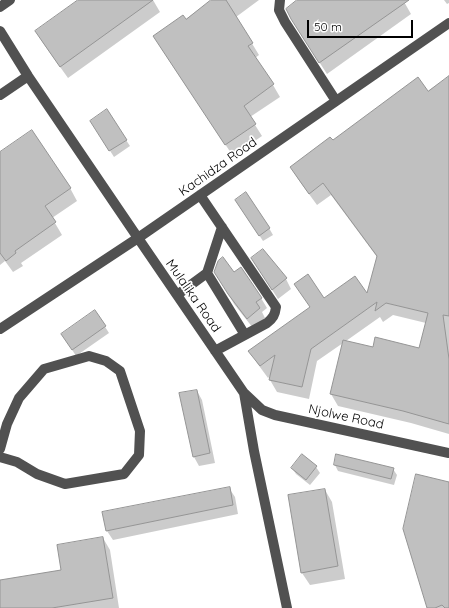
<!DOCTYPE html>
<html>
<head>
<meta charset="utf-8">
<style>
  body { margin:0 }
  #map { position:relative; width:449px; height:608px; overflow:hidden; background:#fff; font-family:Quicksand,sans-serif }
  canvas { display:block }
  .scale { position:absolute; left:307px; top:20px; width:106px; height:18px; box-sizing:border-box; border:2px solid #000; border-top:0; padding-left:5px; font-size:12px; line-height:14px; white-space:nowrap; color:#000; -webkit-text-stroke:3px #fff; paint-order:stroke }
</style>
</head>
<body>
<div id="map">
<canvas width="449" height="608"></canvas>
<div class="scale">50 m</div>
</div>
<script>
const context = document.querySelector('canvas').getContext('2d');
context.lineJoin = 'round';
function paint(path, color) {
  context.fillStyle = color;
  context.fill(path, 'evenodd');
}
function stroke(path, color, width, dash) {
  context.strokeStyle = color;
  context.lineWidth = width;
  context.lineCap = dash ? 'butt' : 'round';
  context.setLineDash(dash || []);
  context.stroke(path);
}
function label(font, color, halo, rows, align = 'center') {
  context.font = font + ' Quicksand,sans-serif';
  context.lineWidth = 3.5;
  context.setLineDash([]);
  context.textBaseline = 'middle';
  context.strokeStyle = halo;
  context.fillStyle = color;
  for (const [text, x, y, turn = 0] of rows) {
    context.save();
    context.translate(x, y);
    context.rotate((+turn || 0) * Math.PI / 180);
    context.textAlign = isNaN(turn) ? turn : align;
    if (halo) context.strokeText(text, 0, 0);
    context.fillText(text, 0, 0);
    context.restore();
  }
}
const shadow = new Path2D(`
  M 79,0 L 153,0 L 160,12 L 68,78 L 43,43 L 36,31 Z
  M 213,0 L 259,0 L 236,17 L 259,55 L 255,58 L 273,85 L 280,97 L 250,117 L 262,136 L 233,156 L 161,48 L 154,36 L 186,20 Z
  M 299,0 L 403,0 L 411,14 L 327,74 L 299,31 Z
  M 444,0 L 449,0 L 449,3 L 447,4 Z
  M 449,78 L 449,434 L 411,423 L 338,406 L 331,394 L 343,343 L 317,361 L 309,399 L 277,392 L 270,380 L 271,375 L 268,378 L 257,363 L 250,351 L 324,299 L 367,295 L 377,257 L 331,195 L 317,205 L 298,179 L 291,167 L 333,142 L 428,93 ZM 393,315 L 426,323 L 420,349 L 374,348 L 346,341 L 380,317 L 383,322 Z
  M 95,127 L 126,140 L 130,146 L 114,157 Z
  M 0,153 L 70,188 L 77,201 L 52,218 L 62,235 L 21,263 L 23,266 L 13,272 L 5,261 L 0,265 Z
  M 240,206 L 269,228 L 273,235 L 263,241 Z
  M 263,250 L 286,279 L 291,289 L 278,299 L 258,268 Z
  M 234,273 L 261,298 L 267,308 L 262,312 L 265,318 L 253,328 L 234,304 L 221,282 Z
  M 95,311 L 109,333 L 76,356 L 66,340 Z
  M 197,391 L 202,400 L 215,463 L 199,466 L 194,457 Z
  M 335,465 L 393,469 L 397,475 L 394,485 L 338,471 Z
  M 316,467 L 320,473 L 310,485 L 296,474 L 292,468 Z
  M 449,484 L 449,608 L 428,608 Z
  M 229,488 L 235,497 L 238,514 L 113,540 L 107,531 Z
  M 325,490 L 332,502 L 345,579 L 310,585 L 302,573 Z
  M 103,538 L 110,550 L 119,608 L 0,608 L 0,581 L 62,570 Z`);
const building = new Path2D(`
  M 78,0 L 153,0 L 60,67 L 35,31 Z
  M 211,0 L 226,0 L 253,43 L 248,46 L 274,84 L 244,106 L 256,124 L 225,145 L 153,36 L 183,15 L 186,19 Z
  M 297,0 L 409,0 L 319,63 L 291,19 L 286,9 Z
  M 449,76 L 449,316 L 443,315 L 449,359 L 449,424 L 403,411 L 330,394 L 343,340 L 373,347 L 375,337 L 419,348 L 428,313 L 386,303 L 375,311 L 377,302 L 311,349 L 302,387 L 269,380 L 275,355 L 260,366 L 248,351 L 310,307 L 294,284 L 308,274 L 324,298 L 355,276 L 367,293 L 377,256 L 323,183 L 309,194 L 290,167 L 330,137 L 333,140 L 418,77 L 428,91 Z
  M 107,109 L 127,140 L 109,151 L 90,121 Z
  M 32,130 L 71,188 L 45,206 L 56,222 L 15,251 L 16,253 L 6,261 L 0,253 L 0,152 Z
  M 246,192 L 270,228 L 259,236 L 235,200 Z
  M 263,249 L 287,278 L 272,290 L 251,258 Z
  M 223,257 L 234,272 L 241,267 L 262,298 L 256,302 L 260,308 L 247,319 L 228,294 L 214,272 L 218,261 Z
  M 95,310 L 106,326 L 72,350 L 61,334 Z
  M 197,390 L 210,453 L 193,457 L 179,393 Z
  M 302,454 L 317,466 L 306,480 L 291,468 Z
  M 336,454 L 394,468 L 391,479 L 334,465 Z
  M 416,474 L 449,482 L 449,608 L 445,608 L 442,605 L 435,608 L 427,608 L 403,529 Z
  M 230,487 L 233,505 L 106,531 L 102,512 Z
  M 325,489 L 338,566 L 301,573 L 288,495 Z
  M 103,537 L 113,598 L 52,608 L 0,608 L 0,580 L 61,570 L 57,545 Z`);
const minor = new Path2D(`
  M 280,0 L 279,10 L 285,22 L 336,101
  M 0,7 L 10,0
  M 0,31 L 28,76 L 138,238 L 244,393 L 254,451 L 287,608
  M 0,95 L 28,76
  M 200,195 L 276,307 C 275,315 273,318 267,323 L 215,351
  M 207,273 L 245,335
  M 177,295 L 207,273 L 222,227
  M 0,329 L 138,238 L 449,23
  M 244,393 L 262,410 L 275,415 L 449,453
  M 0,449 L 7,424 L 19,398 L 44,369 L 89,356 L 106,361 L 120,371 L 140,431 L 139,455 L 124,474 L 65,484 L 37,474 L 17,462 L 0,457`);
const streetNames = [
  ["Kachidza Road",218,167,-35],
  ["Mulalika Road",193,296,55],
  ["Njolwe Road",346,417,12]
];
paint(shadow, '#0003');
paint(building, '#c0c0c0');
stroke(building, '#959595', 1);
stroke(minor, '#515151', 10);
label('13px', '#000', '#fff', streetNames);
</script>
</body>
</html>
